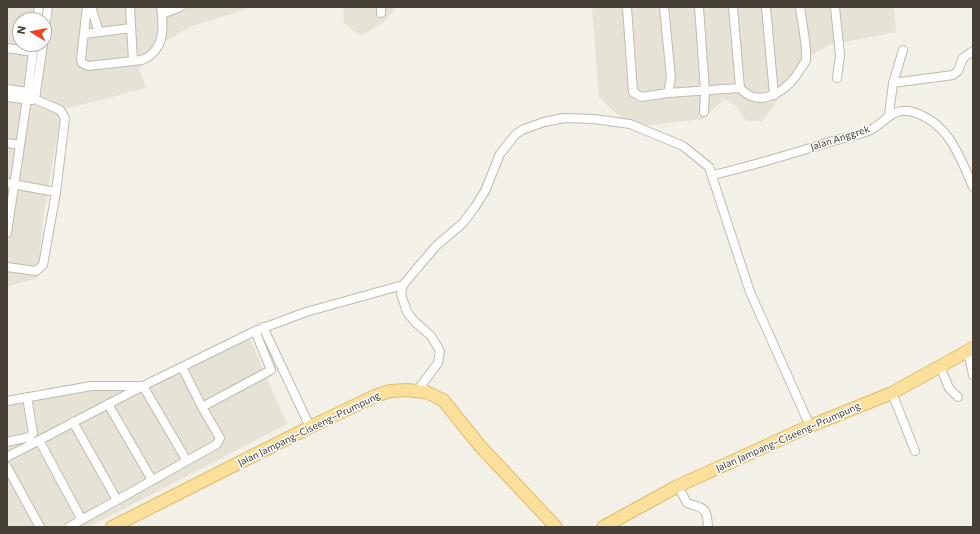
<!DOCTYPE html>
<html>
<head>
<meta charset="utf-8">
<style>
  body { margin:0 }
  #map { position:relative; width:980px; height:534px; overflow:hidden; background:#f3f0e8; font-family:Commissioner,sans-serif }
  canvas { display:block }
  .frame { position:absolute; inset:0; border:8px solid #464037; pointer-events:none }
  .north { position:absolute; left:12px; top:12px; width:40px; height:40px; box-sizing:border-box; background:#fff; border:1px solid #b5b3af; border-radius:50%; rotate:280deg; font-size:11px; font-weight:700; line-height:16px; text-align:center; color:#464037 }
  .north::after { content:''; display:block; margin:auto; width:14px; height:18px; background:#f14321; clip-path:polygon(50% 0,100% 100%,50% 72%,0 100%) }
</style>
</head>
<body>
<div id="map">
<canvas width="980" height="534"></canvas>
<div class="frame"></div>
<div class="north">N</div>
</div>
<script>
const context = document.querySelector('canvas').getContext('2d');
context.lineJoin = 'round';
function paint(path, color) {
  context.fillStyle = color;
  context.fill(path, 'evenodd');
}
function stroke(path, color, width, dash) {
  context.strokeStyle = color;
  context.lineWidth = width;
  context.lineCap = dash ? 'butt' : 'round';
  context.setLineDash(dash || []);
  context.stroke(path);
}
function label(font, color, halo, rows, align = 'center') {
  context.font = font + ' Commissioner,sans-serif';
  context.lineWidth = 3;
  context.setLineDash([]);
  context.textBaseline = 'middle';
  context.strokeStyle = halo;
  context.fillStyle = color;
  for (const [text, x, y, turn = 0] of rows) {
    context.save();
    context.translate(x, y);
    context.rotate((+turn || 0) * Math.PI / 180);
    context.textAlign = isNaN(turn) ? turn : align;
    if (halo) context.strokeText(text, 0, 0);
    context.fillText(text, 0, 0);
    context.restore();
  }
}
const residential = new Path2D(`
  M 7,7 L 247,7 L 247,9 L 189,27 L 166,41 L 139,69 L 146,88 L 62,110 L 44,213 L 37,279 L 7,286 ZM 20,20 L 44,20 L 44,44 L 20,44 Z
  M 343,7 L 397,7 L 383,23 L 360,36 L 344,23 Z
  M 592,7 L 894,7 L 896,32 L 829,45 L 811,56 L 762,121 L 746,121 L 736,106 L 724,99 L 703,119 L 640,126 L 620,117 L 599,97 Z
  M 250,339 L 287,424 L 89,527 L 7,527 L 7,400 L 144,381 Z`);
const street = new Path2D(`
  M 87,7 L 81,59 L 82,63 L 88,66 L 142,60 C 165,50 164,28 161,7
  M 91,7 L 99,32
  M 130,7 L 133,61
  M 627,7 L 633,92 L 641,97 L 668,93 L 740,88 C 760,111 790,89 801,68 C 803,65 805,63 806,60 C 807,43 802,24 800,7
  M 664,7 L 671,78 L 668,93
  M 699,7 L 705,91 L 704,112
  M 733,7 L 740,88
  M 766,7 L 774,95
  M 835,7 L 840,55 L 837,78
  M 381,13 L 381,7
  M 162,14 L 180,7
  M 37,20 L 39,7
  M 84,34 L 131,28
  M 44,35 L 48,7
  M 7,48 L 33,52
  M 893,83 L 953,75 L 958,71 L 963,58 L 973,51
  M 7,89 L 28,92 L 34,44
  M 7,97 L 32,100
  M 35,99 L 43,44
  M 889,115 L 893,83 L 903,50
  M 7,143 L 20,145
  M 713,175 C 752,166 791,154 830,142 C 842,138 855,136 868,131 C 885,124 891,106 913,112 C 949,123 960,157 973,187
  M 7,183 L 56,192
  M 7,233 L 28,92 L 36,94
  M 7,267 L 36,271 L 43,265 L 56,192 L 65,118 L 60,110 L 39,101
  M 263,327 L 310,427
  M 255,331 L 306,312 L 403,285
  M 968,352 L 973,375
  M 940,366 L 949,388 L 958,397
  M 417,391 L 438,363 L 440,351 L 431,336 L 414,321 L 407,312 L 401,294 L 403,285 L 436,246 L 463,223 L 475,207 L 485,191 L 500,154 L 515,135 L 522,130 L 544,122 L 564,118 L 594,119 L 630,124 L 683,146 L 709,167 L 750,292 L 810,426
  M 892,393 L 915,451
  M 7,401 L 91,386 L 143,386 L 187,461
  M 108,404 L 152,480
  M 73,422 L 117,500
  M 39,440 L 82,520
  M 7,442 L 29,437 L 33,433 L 27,397
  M 7,457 L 143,386 L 255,331 L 271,370 L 202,407
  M 7,467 L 40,527
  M 678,486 L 687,503 C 704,509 707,506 708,527
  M 69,527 L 217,444 L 220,438 L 202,407 L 182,367`);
const primary = new Path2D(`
  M 112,527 L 310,427 L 375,396 L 390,391 L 406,390 L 426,392 L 443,400 L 480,446 L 556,527
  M 603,527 L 678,486 L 810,426 L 892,393 L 973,348`);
const streetNames = [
  ["Jalan Anggrek",840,138,-18],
  ["Jalan Jampang–Ciseeng–Prumpung",309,429,-26],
  ["Jalan Jampang–Ciseeng–Prumpung",788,437,-24]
];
paint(residential, '#e7e2d6');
stroke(street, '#c1baad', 10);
stroke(primary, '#dfbd6a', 14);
stroke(street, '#fff', 8);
stroke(primary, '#fae09a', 12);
label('10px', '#464037', '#fff', streetNames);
</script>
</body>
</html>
